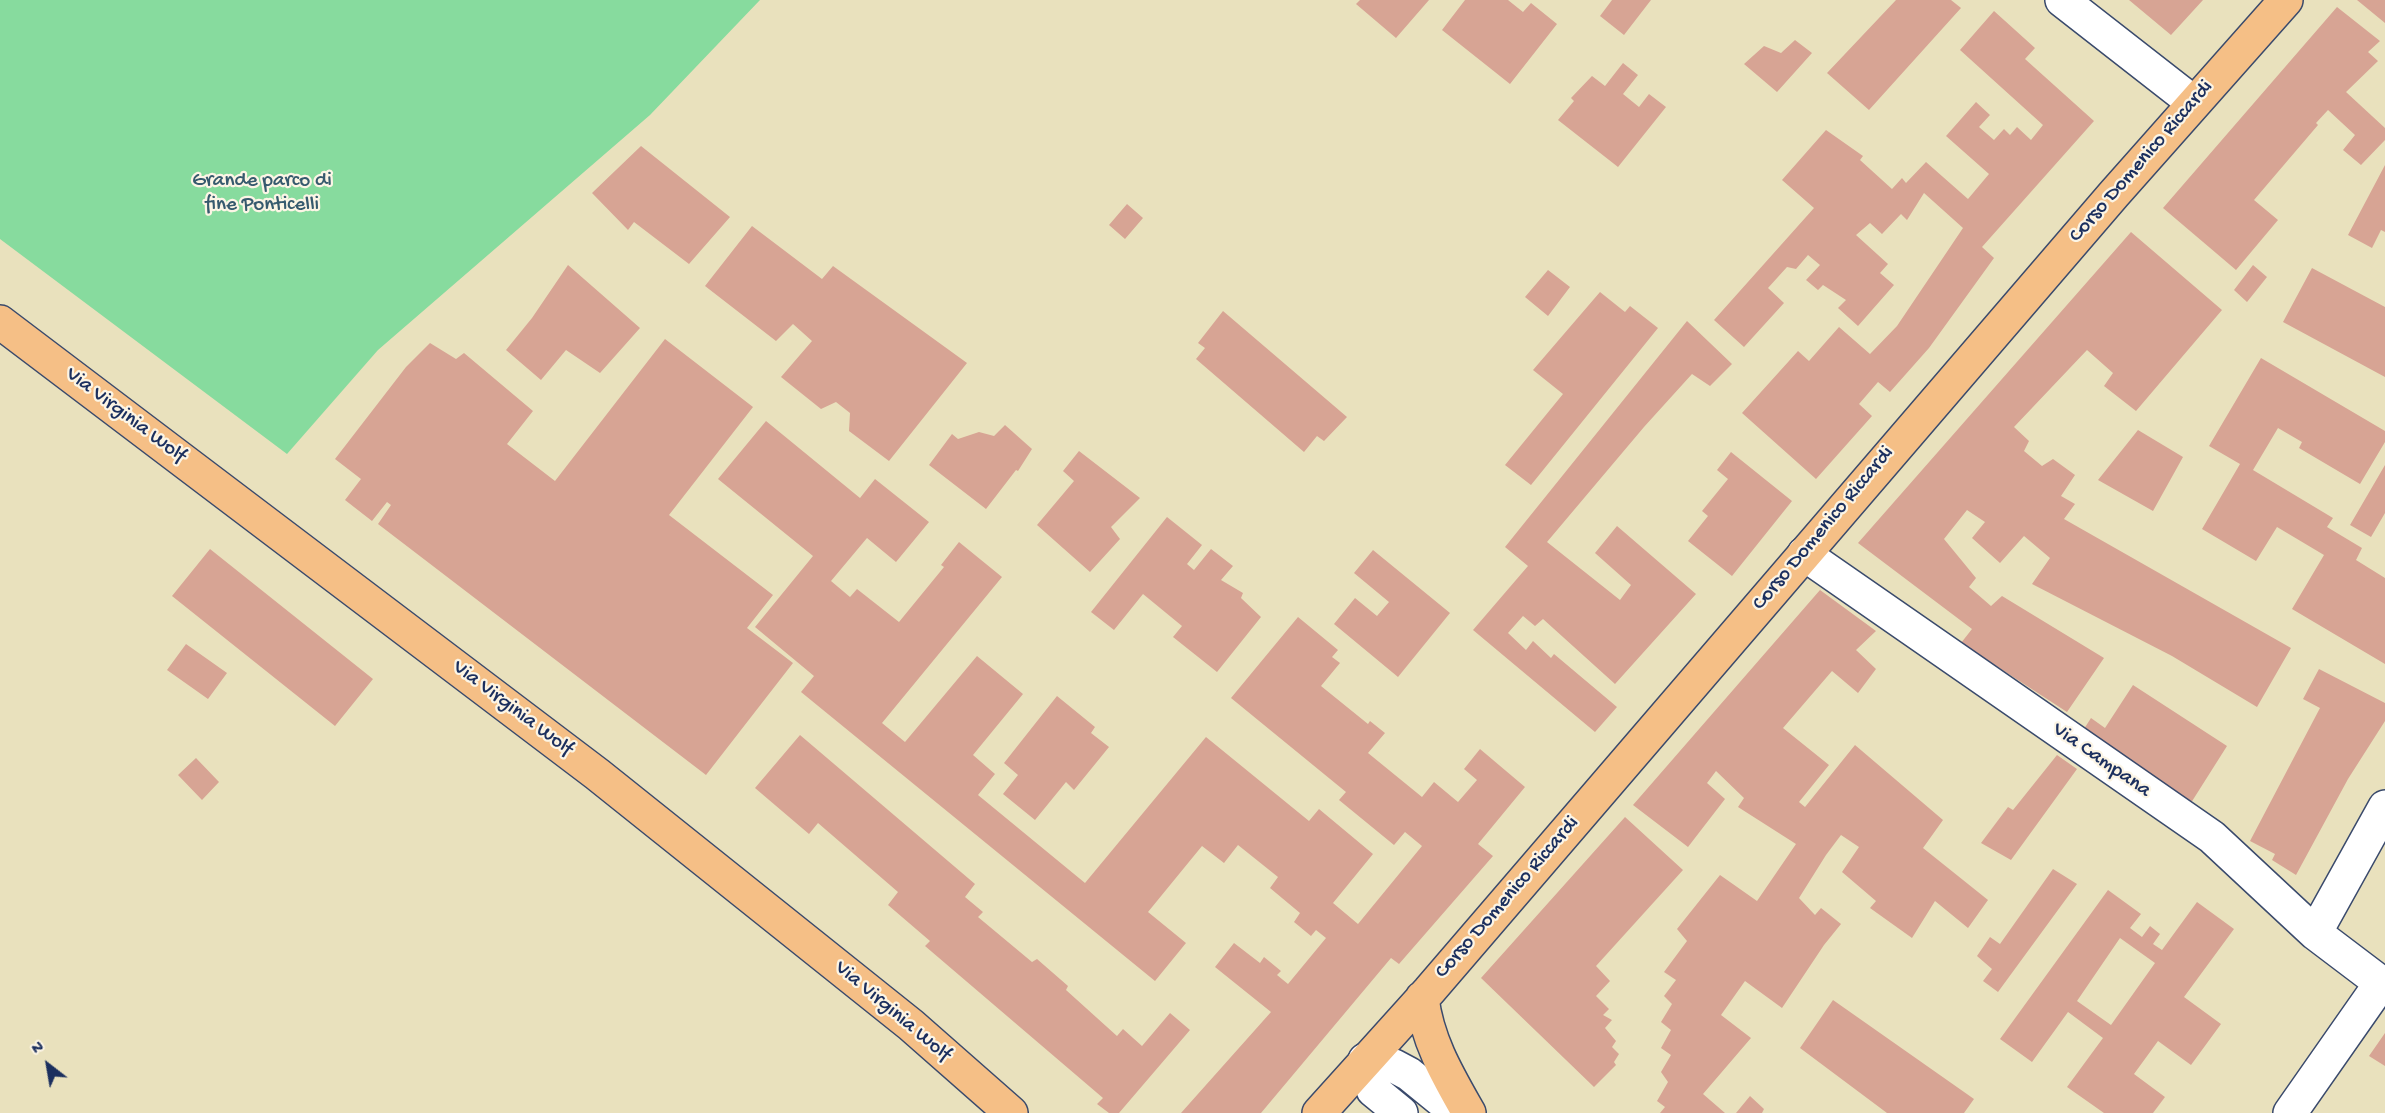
<!DOCTYPE html>
<html>
<head>
<meta charset="utf-8">
<style>
  body { margin:0 }
  #map { position:relative; width:2385px; height:1113px; overflow:hidden; background:#e9e1bd; font-family:"Gochi Hand",sans-serif }
  canvas { display:block }
  .north { position:absolute; left:18px; top:1035px; width:60px; height:60px; -webkit-text-stroke:4px #fcf5e5; paint-order:stroke; rotate:329deg; font-size:16px; font-weight:700; line-height:24px; text-align:center; color:#1b2f5e }
  .north::after { content:''; display:block; margin:auto; width:21px; height:27px; background:#1b2f5e; clip-path:polygon(50% 0,100% 100%,50% 72%,0 100%) }
</style>
</head>
<body>
<div id="map">
<canvas width="2385" height="1113"></canvas>
<div class="north">N</div>
</div>
<script>
const context = document.querySelector('canvas').getContext('2d');
context.lineJoin = 'round';
function paint(path, color) {
  context.fillStyle = color;
  context.fill(path, 'evenodd');
}
function stroke(path, color, width, dash) {
  context.strokeStyle = color;
  context.lineWidth = width;
  context.lineCap = dash ? 'butt' : 'round';
  context.setLineDash(dash || []);
  context.stroke(path);
}
function label(font, color, halo, rows, align = 'center') {
  context.font = font + ' "Gochi Hand",sans-serif';
  context.lineWidth = 4.5;
  context.setLineDash([]);
  context.textBaseline = 'middle';
  context.strokeStyle = halo;
  context.fillStyle = color;
  for (const [text, x, y, turn = 0] of rows) {
    context.save();
    context.translate(x, y);
    context.rotate((+turn || 0) * Math.PI / 180);
    context.textAlign = isNaN(turn) ? turn : align;
    if (halo) context.strokeText(text, 0, 0);
    context.fillText(text, 0, 0);
    context.restore();
  }
}
const green = new Path2D(`
  M 0,0 L 760,0 L 650,115 L 378,350 L 287,454 L 0,239 Z`);
const building = new Path2D(`
  M 1360,0 L 1429,0 L 1396,38 L 1356,4 Z
  M 1465,0 L 1508,0 L 1523,12 L 1531,3 L 1557,24 L 1510,84 L 1442,30 Z
  M 1612,0 L 1651,0 L 1624,35 L 1600,16 Z
  M 1896,0 L 1951,0 L 1961,8 L 1869,110 L 1827,73 Z
  M 2129,0 L 2203,0 L 2171,35 Z
  M 2357,0 L 2385,0 L 2385,23 Z
  M 2337,7 L 2380,41 L 2368,52 L 2378,61 L 2346,92 L 2385,128 L 2385,140 L 2361,165 L 2343,150 L 2355,135 L 2328,110 L 2316,123 L 2318,125 L 2254,200 L 2278,220 L 2236,270 L 2163,208 Z
  M 1994,11 L 2035,48 L 2025,59 L 2094,121 L 1982,247 L 1994,258 L 1929,348 L 1890,392 L 1878,382 L 1859,404 L 1872,416 L 1816,479 L 1742,413 L 1798,351 L 1809,361 L 1839,327 L 1870,354 L 1897,326 L 1963,228 L 1924,193 L 1907,220 L 1901,214 L 1882,234 L 1870,223 L 1856,235 L 1888,264 L 1880,273 L 1894,285 L 1858,326 L 1838,308 L 1846,300 L 1823,285 L 1818,290 L 1806,280 L 1820,265 L 1808,255 L 1796,269 L 1787,267 L 1768,288 L 1784,303 L 1744,347 L 1714,320 L 1814,208 L 1782,180 L 1826,130 L 1863,156 L 1860,160 L 1892,189 L 1902,178 L 1906,183 L 1926,162 L 1968,199 L 1989,174 L 1946,136 L 1976,102 L 1990,115 L 1979,127 L 1994,140 L 2004,129 L 2010,135 L 2017,127 L 2031,140 L 2043,125 L 1960,50 Z
  M 1795,40 L 1812,53 L 1777,92 L 1744,64 L 1764,46 L 1781,53 Z
  M 1623,63 L 1638,75 L 1623,94 L 1639,107 L 1649,94 L 1666,107 L 1618,167 L 1558,120 L 1574,101 L 1571,98 L 1592,76 L 1605,86 Z
  M 641,146 L 730,217 L 689,264 L 634,222 L 628,230 L 592,193 Z
  M 2385,165 L 2385,232 L 2381,230 L 2372,248 L 2348,235 Z
  M 1127,204 L 1143,218 L 1125,239 L 1109,225 Z
  M 752,226 L 822,279 L 833,266 L 967,363 L 889,461 L 849,431 L 850,413 L 836,402 L 821,409 L 781,377 L 812,341 L 793,324 L 776,341 L 705,286 Z
  M 2131,232 L 2222,310 L 2136,411 L 2104,386 L 2113,373 L 2087,350 L 2014,427 L 2029,441 L 2024,451 L 2042,466 L 2053,459 L 2075,475 L 2061,496 L 2075,504 L 2064,519 L 2291,648 L 2257,707 L 2172,656 L 2032,584 L 2050,558 L 2024,536 L 2000,563 L 1972,538 L 1985,522 L 1967,510 L 1944,539 L 1976,578 L 1969,587 L 1991,606 L 2002,596 L 2104,658 L 2067,712 L 1961,643 L 1972,629 L 1858,543 Z
  M 568,265 L 640,328 L 600,373 L 566,350 L 541,380 L 506,350 L 532,318 Z
  M 2253,265 L 2267,277 L 2247,302 L 2234,290 Z
  M 2312,268 L 2385,307 L 2385,377 L 2283,322 Z
  M 1548,270 L 1570,287 L 1548,316 L 1525,297 Z
  M 1600,292 L 1625,312 L 1630,306 L 1658,328 L 1531,485 L 1505,465 L 1563,394 L 1533,370 Z
  M 1223,311 L 1347,417 L 1324,441 L 1317,436 L 1304,452 L 1196,359 L 1205,348 L 1198,343 Z
  M 1687,321 L 1732,364 L 1710,386 L 1692,374 L 1644,427 L 1547,542 L 1620,600 L 1631,585 L 1595,553 L 1617,526 L 1696,594 L 1615,684 L 1543,619 L 1535,626 L 1523,616 L 1508,633 L 1526,650 L 1533,641 L 1551,658 L 1554,654 L 1617,707 L 1595,732 L 1473,630 L 1528,566 L 1505,547 Z
  M 665,339 L 753,407 L 669,515 L 773,595 L 747,628 L 793,663 L 706,775 L 378,524 L 391,505 L 387,502 L 372,521 L 345,500 L 361,479 L 335,459 L 406,367 L 430,343 L 456,359 L 464,353 L 533,411 L 507,444 L 555,481 Z
  M 2261,358 L 2385,431 L 2385,442 L 2360,484 L 2299,448 L 2302,442 L 2278,428 L 2253,470 L 2333,518 L 2327,527 L 2362,548 L 2356,560 L 2385,578 L 2385,664 L 2292,609 L 2324,555 L 2277,527 L 2256,561 L 2202,529 L 2240,464 L 2209,446 Z
  M 766,421 L 860,498 L 875,479 L 929,522 L 896,562 L 867,538 L 831,581 L 850,597 L 857,589 L 899,622 L 944,567 L 941,565 L 959,542 L 1002,577 L 882,723 L 905,742 L 977,656 L 1023,694 L 973,755 L 995,774 L 978,795 L 1085,883 L 1206,737 L 1309,821 L 1319,809 L 1373,854 L 1333,903 L 1358,924 L 1422,846 L 1405,832 L 1394,845 L 1339,800 L 1346,792 L 1231,698 L 1298,617 L 1338,650 L 1332,657 L 1340,663 L 1321,686 L 1368,724 L 1370,721 L 1385,733 L 1368,753 L 1422,797 L 1434,782 L 1458,802 L 1477,780 L 1464,769 L 1480,749 L 1525,787 L 1478,844 L 1493,856 L 1399,964 L 1391,958 L 1261,1113 L 1181,1113 L 1271,1012 L 1215,967 L 1234,943 L 1260,963 L 1264,957 L 1281,971 L 1277,975 L 1288,984 L 1326,938 L 1316,930 L 1311,936 L 1294,922 L 1300,913 L 1270,888 L 1278,877 L 1238,845 L 1224,863 L 1202,846 L 1148,912 L 1186,943 L 1155,981 L 801,692 L 814,676 L 755,627 L 813,556 L 718,479 Z
  M 1005,425 L 1032,449 L 1018,471 L 1016,470 L 986,509 L 929,465 L 952,434 L 958,439 L 979,432 L 994,436 Z
  M 2138,430 L 2183,457 L 2153,511 L 2098,480 Z
  M 1079,451 L 1140,498 L 1111,527 L 1120,539 L 1090,572 L 1037,525 L 1074,481 L 1063,471 Z
  M 1731,452 L 1792,501 L 1732,576 L 1688,541 L 1708,516 L 1702,511 L 1728,479 L 1717,470 Z
  M 2385,465 L 2385,513 L 2371,537 L 2350,525 Z
  M 1167,517 L 1202,545 L 1187,564 L 1194,570 L 1211,549 L 1233,566 L 1221,580 L 1243,593 L 1241,598 L 1261,617 L 1217,672 L 1173,637 L 1182,626 L 1143,594 L 1114,630 L 1091,612 Z
  M 210,549 L 373,679 L 335,726 L 172,596 Z
  M 1373,550 L 1450,613 L 1398,677 L 1334,624 L 1355,598 L 1377,616 L 1389,602 L 1354,573 Z
  M 1820,590 L 1876,631 L 1856,650 L 1876,669 L 1858,693 L 1832,671 L 1783,728 L 1829,765 L 1799,802 L 1805,807 L 1855,745 L 1943,820 L 1923,848 L 1988,900 L 1968,928 L 1935,901 L 1912,938 L 1870,908 L 1876,901 L 1842,872 L 1859,847 L 1841,835 L 1826,855 L 1799,898 L 1815,915 L 1821,908 L 1841,924 L 1824,945 L 1782,1008 L 1745,981 L 1721,1015 L 1751,1038 L 1703,1094 L 1725,1113 L 1660,1113 L 1665,1107 L 1657,1101 L 1668,1082 L 1661,1072 L 1671,1055 L 1661,1048 L 1671,1030 L 1661,1022 L 1672,1004 L 1664,996 L 1676,980 L 1664,972 L 1687,941 L 1677,929 L 1720,875 L 1757,901 L 1796,844 L 1738,807 L 1744,798 L 1716,771 L 1707,783 L 1725,799 L 1688,847 L 1633,805 Z
  M 186,644 L 227,673 L 208,699 L 167,670 Z
  M 2319,669 L 2385,703 L 2385,721 L 2348,779 L 2296,875 L 2272,860 L 2275,854 L 2250,841 L 2320,708 L 2303,699 Z
  M 2133,685 L 2227,746 L 2189,806 L 2084,729 L 2091,718 L 2105,728 Z
  M 1057,696 L 1095,727 L 1091,733 L 1109,747 L 1074,790 L 1066,782 L 1035,820 L 1003,794 L 1018,775 L 1004,763 Z
  M 800,735 L 975,884 L 965,897 L 983,912 L 978,917 L 1032,962 L 1037,959 L 1068,986 L 1066,990 L 1117,1036 L 1123,1029 L 1142,1046 L 1170,1013 L 1190,1030 L 1119,1113 L 1109,1113 L 1097,1104 L 1103,1098 L 925,946 L 930,941 L 888,905 L 898,892 L 818,823 L 809,834 L 755,788 Z
  M 2057,755 L 2077,769 L 2011,860 L 1981,843 L 2008,807 L 2013,810 Z
  M 196,758 L 219,782 L 202,800 L 178,775 Z
  M 1625,817 L 1683,870 L 1596,966 L 1610,981 L 1596,996 L 1609,1009 L 1603,1015 L 1612,1020 L 1605,1028 L 1616,1041 L 1612,1047 L 1619,1054 L 1614,1062 L 1616,1065 L 1594,1087 L 1481,978 Z
  M 2053,869 L 2077,884 L 1998,992 L 1983,981 L 1992,969 L 1977,956 L 1990,937 L 2000,944 Z
  M 2108,890 L 2141,914 L 2130,928 L 2142,937 L 2150,926 L 2160,934 L 2153,944 L 2162,950 L 2197,902 L 2234,929 L 2184,997 L 2221,1024 L 2191,1065 L 2158,1041 L 2134,1074 L 2165,1097 L 2153,1113 L 2104,1113 L 2067,1087 L 2103,1038 L 2068,1012 L 2032,1062 L 2000,1039 ZM 2120,938 L 2155,963 L 2111,1025 L 2077,1001 Z
  M 1833,1000 L 1974,1099 L 1964,1113 L 1887,1113 L 1800,1048 Z
  M 2385,1033 L 2385,1066 L 2369,1056 Z
  M 1750,1096 L 1764,1109 L 1762,1113 L 1736,1113 Z`);
const minor = new Path2D(`
  M 2062,0 L 2194,103
  M 1804,554 L 2212,837 L 2315,933 L 2385,986
  M 2315,933 L 2385,807
  M 1401,1113 L 1373,1090 L 1365,1060 L 1394,1066 L 1409,1074 L 1457,1113
  M 2290,1113 L 2381,983`);
const major = new Path2D(`
  M 0,322 L 597,774 L 911,1025 L 1011,1113
  M 1422,998 C 1427,1041 1448,1076 1469,1113
  M 1319,1113 L 1429,991 L 2114,194 L 2286,0`);
const streetNames = [
  ["Corso Domenico Riccardi",2142,162,-49],
  ["Via Virginia Wolf",125,416,37],
  ["Corso Domenico Riccardi",1824,529,-50],
  ["Via Virginia Wolf",512,709,37],
  ["Via Campana",2101,761,35],
  ["Corso Domenico Riccardi",1508,898,-49],
  ["Via Virginia Wolf",892,1012,40]
];
const parkNames = [
  ["Grande parco di",262,182],
  ["fine Ponticelli",262,206]
];
paint(green, '#87db9e');
paint(building, '#d7a494');
stroke(minor, '#3a4a6c', 36);
stroke(major, '#3a4a6c', 36);
stroke(minor, '#fff', 33);
stroke(major, '#f5bf86', 33);
label('21px', '#1b2f5e', '#fcf5e5', streetNames);
label('21px', '#365a6e', '#fcf5e5', parkNames);
</script>
</body>
</html>
